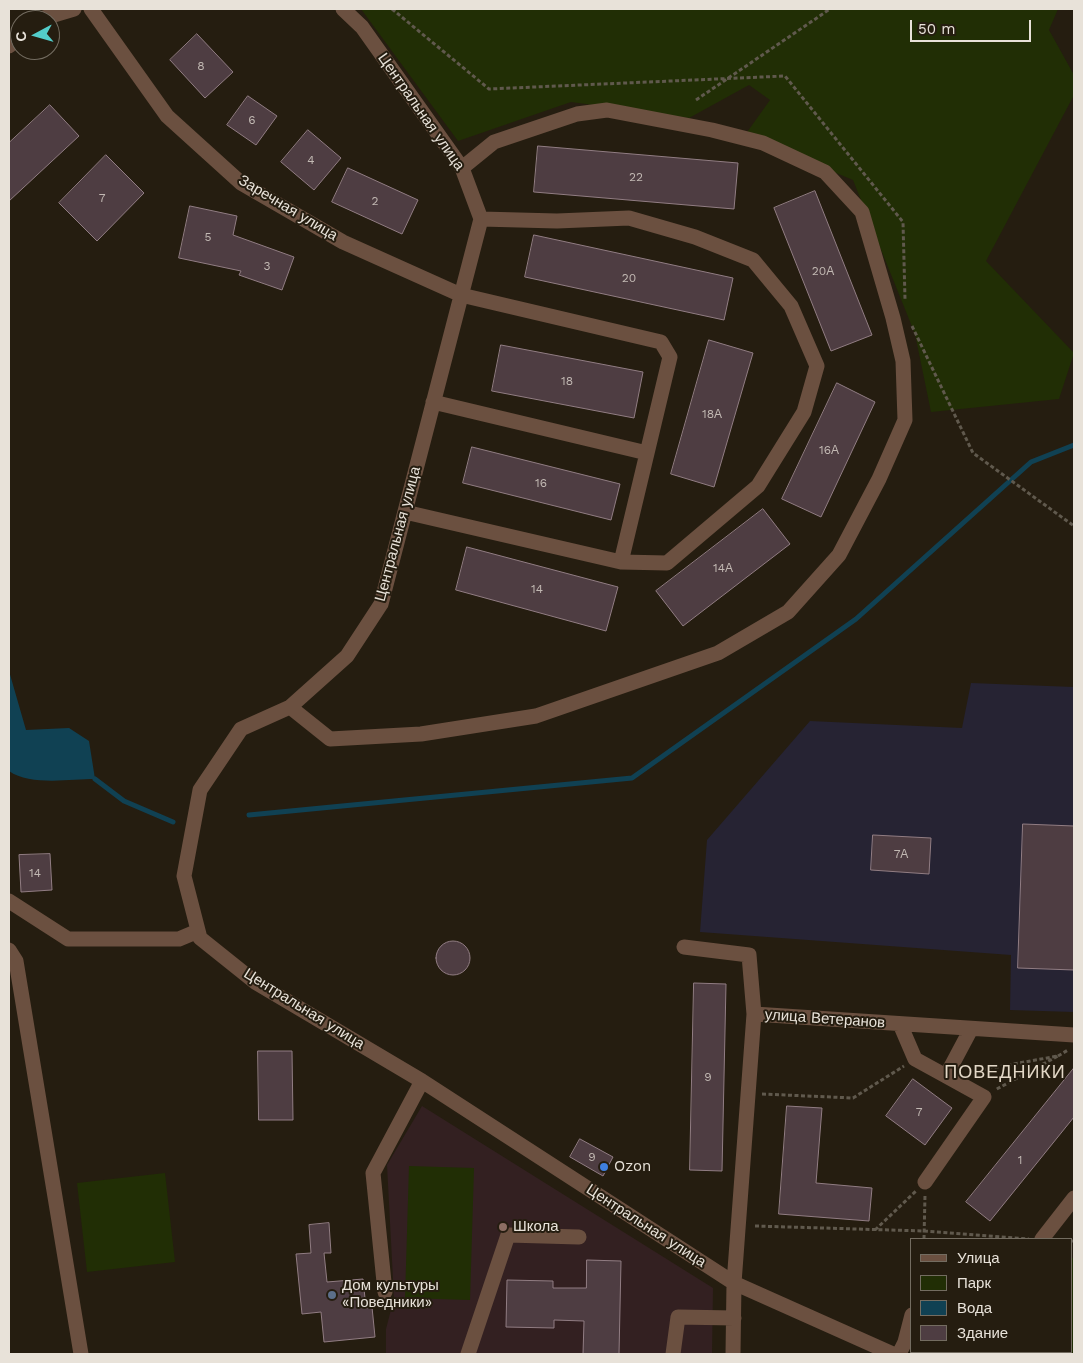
<!DOCTYPE html>
<html>
<head>
<meta charset="utf-8">
<style>
  body { margin:0 }
  #map { position:relative; width:1083px; height:1363px; overflow:hidden; background:#251d10; font-family:"Work Sans",sans-serif }
  canvas { display:block }
  .frame { position:absolute; inset:0; border:10px solid #e8e2d9; pointer-events:none }
  .legend { position:absolute; left:910px; top:1238px; width:162px; height:115px; box-sizing:border-box; background:#251d10; border:1px solid #736c60; margin:0; padding:6px 9px; list-style:none; font-size:15px; color:#e8e2d9 }
  .legend li { display:flex; align-items:center; gap:10px; height:25px }
  .legend b { width:25px; border:1px solid #736c60 }
  .north { position:absolute; left:10px; top:10px; width:50px; height:50px; box-sizing:border-box; background:#251d10; border:1px solid #736c60; border-radius:50%; rotate:264deg; font-size:14px; font-weight:700; line-height:20px; text-align:center; color:#e8e2d9 }
  .north::after { content:''; display:block; margin:auto; width:18px; height:22px; background:#53cdca; clip-path:polygon(50% 0,100% 100%,50% 72%,0 100%) }
  .scale { position:absolute; left:910px; top:20px; width:121px; height:22px; box-sizing:border-box; border:2px solid #e8e2d9; border-top:0; padding-left:6px; font-size:15px; line-height:18px; white-space:nowrap; color:#e8e2d9; -webkit-text-stroke:4px #251d10; paint-order:stroke }
</style>
</head>
<body>
<div id="map">
<canvas width="1083" height="1363"></canvas>
<div class="frame"></div>
<ul class="legend">
<li><b style="height:6px;background:#6b5040"></b>Улица</li>
<li><b style="height:14px;background:#212e05"></b>Парк</li>
<li><b style="height:14px;background:#104153"></b>Вода</li>
<li><b style="height:14px;background:#4e3d42"></b>Здание</li>
</ul>
<div class="north">С</div>
<div class="scale">50 m</div>
</div>
<script>
const context = document.querySelector('canvas').getContext('2d');
context.lineJoin = 'round';
function paint(path, color) {
  context.fillStyle = color;
  context.fill(path, 'evenodd');
}
function stroke(path, color, width, dash) {
  context.strokeStyle = color;
  context.lineWidth = width;
  context.lineCap = dash ? 'butt' : 'round';
  context.setLineDash(dash || []);
  context.stroke(path);
}
function label(font, color, halo, rows, align = 'center') {
  context.font = font + ' "Work Sans",sans-serif';
  context.lineWidth = 4;
  context.setLineDash([]);
  context.textBaseline = 'middle';
  context.strokeStyle = halo;
  context.fillStyle = color;
  for (const [text, x, y, turn = 0] of rows) {
    context.save();
    context.translate(x, y);
    context.rotate((+turn || 0) * Math.PI / 180);
    context.textAlign = isNaN(turn) ? turn : align;
    if (halo) context.strokeText(text, 0, 0);
    context.fillText(text, 0, 0);
    context.restore();
  }
}
const industrial = new Path2D(`
  M 971,683 L 1074,687 L 1074,1012 L 1010,1010 L 1011,955 L 700,932 L 707,840 L 810,721 L 962,728 Z`);
const education = new Path2D(`
  M 422,1106 L 713,1288 L 712,1354 L 386,1354 L 386,1329 L 394,1298 L 387,1165 Z`);
const green = new Path2D(`
  M 361,9 L 1058,9 L 1049,30 L 1074,75 L 1074,95 L 986,261 L 1074,353 L 1059,399 L 931,412 L 915,334 L 853,180 L 745,135 L 770,100 L 749,85 L 689,118 L 571,102 L 458,141 Z
  M 409,1166 L 474,1168 L 470,1300 L 405,1298 Z
  M 165,1173 L 175,1262 L 87,1272 L 77,1183 Z
  M 1072,1258 L 1074,1258 L 1074,1354 L 989,1354 L 990,1352 L 1072,1352 Z`);
const water = new Path2D(`
  M 9,671 L 26,730 L 69,728 L 89,741 L 95,779 C 70,779 30,786 9,771 Z`);
const stream = new Path2D(`
  M 95,779 L 124,801 L 173,822
  M 249,815 L 632,778 L 856,619 L 1031,462 L 1074,445`);
const building = new Path2D(`
  M 197,34 L 233,72 L 205,98 L 170,60 Z
  M 248,96 L 277,116 L 256,145 L 227,125 Z
  M 50,105 L 79,136 L 9,201 L 9,143 Z
  M 308,130 L 341,158 L 314,190 L 281,162 Z
  M 538,146 L 738,163 L 734,209 L 534,192 Z
  M 106,155 L 144,193 L 97,241 L 59,203 Z
  M 348,168 L 418,200 L 402,234 L 332,202 Z
  M 815,191 L 872,335 L 831,351 L 774,208 Z
  M 190,206 L 237,216 L 233,235 L 294,257 L 282,290 L 239,275 L 241,271 L 179,258 Z
  M 534,235 L 733,278 L 724,320 L 525,277 Z
  M 709,340 L 753,353 L 714,487 L 671,474 Z
  M 501,345 L 643,372 L 634,418 L 492,391 Z
  M 837,383 L 875,402 L 821,517 L 782,499 Z
  M 472,447 L 620,484 L 611,520 L 463,483 Z
  M 763,509 L 790,544 L 683,626 L 656,591 Z
  M 467,547 L 618,587 L 606,631 L 456,590 Z
  M 1023,824 L 1074,826 L 1074,970 L 1018,968 Z
  M 873,835 L 931,838 L 929,874 L 871,870 Z
  M 50,854 L 52,890 L 21,892 L 19,855 Z
  M436 958a17 17 0 1 1 34 0a17 17 0 1 1-34 0Z
  M 694,983 L 726,984 L 722,1171 L 690,1170 Z
  M 258,1051 L 292,1051 L 293,1120 L 259,1120 Z
  M 1074,1068 L 1074,1117 L 990,1221 L 966,1202 Z
  M 913,1079 L 952,1108 L 925,1145 L 886,1116 Z
  M 787,1106 L 822,1108 L 816,1183 L 872,1188 L 869,1221 L 779,1214 Z
  M 580,1139 L 613,1157 L 603,1176 L 570,1157 Z
  M 329,1223 L 331,1253 L 324,1253 L 327,1282 L 363,1279 L 366,1308 L 372,1307 L 375,1337 L 324,1342 L 321,1312 L 302,1314 L 296,1254 L 311,1253 L 309,1225 Z
  M 587,1260 L 621,1261 L 619,1354 L 583,1354 L 584,1321 L 554,1320 L 554,1328 L 506,1327 L 507,1280 L 553,1281 L 553,1288 L 586,1288 Z`);
const path = new Path2D(`
  M 392,9 L 489,89 L 785,76 L 903,222 L 905,299
  M 696,100 L 830,9
  M 912,326 L 973,453 L 1074,526
  M 1058,1056 L 1068,1050
  M 969,1072 L 1058,1056 L 995,1090
  M 762,1094 L 853,1098 L 904,1066
  M 755,1226 L 924,1231 L 1029,1239
  M 875,1230 L 916,1191
  M 924,1239 L 925,1195
  M 1072,1241 L 1074,1241
  M 930,1354 L 933,1352`);
const minor = new Path2D(`
  M 91,9 L 167,116 L 241,183 L 343,242 L 461,295 L 661,342 L 670,357 L 621,562
  M 343,9 L 362,27 L 462,168 L 481,219 L 381,604 L 347,656 L 290,707 L 241,729 L 200,790 L 184,876 L 200,938 L 255,982 L 422,1081 L 734,1283 L 893,1354
  M 37,20 L 74,9
  M 9,46 L 20,36
  M 433,402 L 647,453
  M 405,512 L 621,562 L 667,563 L 758,486 L 804,412 L 817,366 L 791,306 L 753,260 L 695,237 L 629,218 L 557,221 L 481,219
  M 290,707 L 330,739 L 421,734 L 536,716 L 718,653 L 788,612 L 839,555 L 879,479 L 905,420 L 903,361 L 893,318 L 862,212 L 825,172 L 763,143 L 712,130 L 607,110 L 577,114 L 494,142 L 462,168
  M 9,901 L 68,939 L 179,939 L 198,931
  M 684,947 L 749,955 L 754,1014
  M 9,950 L 16,961 L 81,1354
  M 900,1024 L 915,1059 L 946,1076
  M 925,1182 L 984,1097 L 946,1076 L 971,1029
  M 1042,1239 L 1074,1198
  M 385,1292 L 373,1173 L 422,1081
  M 468,1354 L 508,1235 L 579,1237
  M 673,1354 L 678,1317 L 734,1318
  M 733,1354 L 734,1283 L 754,1014 L 1074,1035
  M 899,1354 L 905,1342 L 912,1315`);
const markers = [
  [604,1167,5,"#3f7fe0"],
  [503,1227,5,"#8d6e63"],
  [332,1295,5,"#5c6f8a"]
];
const numberNames = [
  ["8",201,66],
  ["6",252,120],
  ["4",311,160],
  ["22",636,177],
  ["7",102,198],
  ["2",375,201],
  ["5",208,237],
  ["3",267,266],
  ["20А",823,271],
  ["20",629,278],
  ["18",567,381],
  ["18А",712,414],
  ["16А",829,450],
  ["16",541,483],
  ["14А",723,568],
  ["14",537,589],
  ["7А",901,854],
  ["14",35,873],
  ["9",708,1077],
  ["7",919,1112],
  ["9",592,1157],
  ["1",1020,1160]
];
const streetNames = [
  ["Центральная улица",421,112,55],
  ["Заречная улица",288,208,31],
  ["Центральная улица",398,534,-75],
  ["Центральная улица",304,1009,32],
  ["улица Ветеранов",825,1019,4],
  ["Центральная улица",646,1226,33]
];
const poiNames = [
  ["Ozon",614,1167],
  ["Школа",513,1227],
  ["Дом культуры",342,1286],
  ["«Поведники»",342,1303]
];
const quarterNames = [
  ["ПОВЕДНИКИ",1005,1073]
];
paint(industrial, '#262333');
paint(education, '#332021');
paint(green, '#212e05');
paint(water, '#104153');
stroke(stream, '#104153', 5);
paint(building, '#4e3d42');
stroke(building, '#917d83', 1);
stroke(path, '#60594d', 3, [4, 2.5]);
stroke(minor, '#6b5040', 15);
for (const [x, y, r, color] of markers) {
  const dot = new Path2D();
  dot.arc(x, y, r, 0, 2 * Math.PI);
  context.fillStyle = color;
  context.fill(dot);
  stroke(dot, '#251d10', 2);
}
label('12px', '#c2b9b3', null, numberNames);
label('15px', '#e8e2d9', '#251d10', streetNames);
label('15px', '#e8e2d9', '#251d10', poiNames, 'left');
context.letterSpacing = '1px';
label('18px', '#e3d8c7', '#251d10', quarterNames);
context.letterSpacing = '0px';
</script>
</body>
</html>
